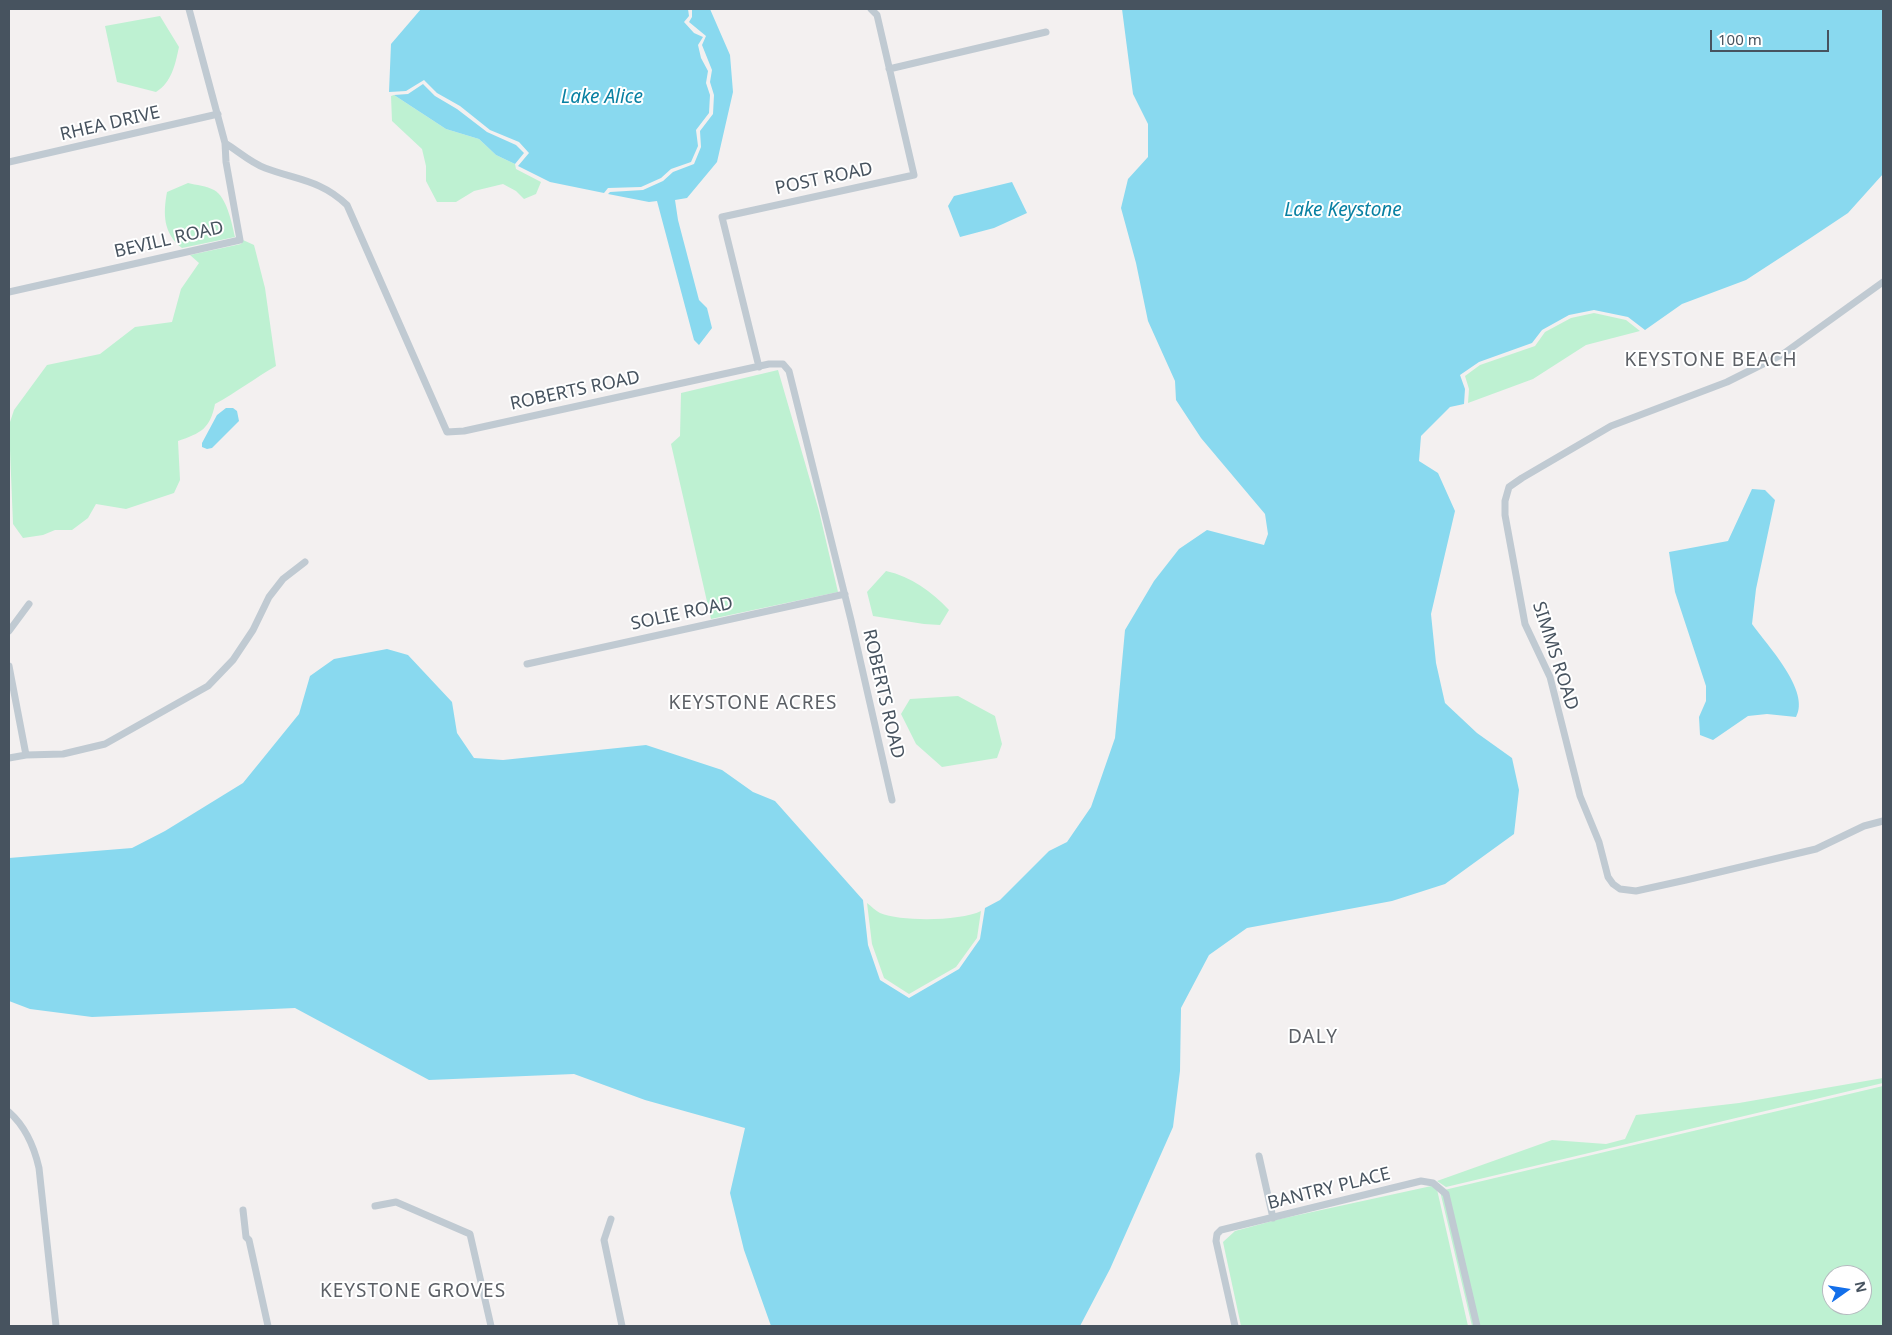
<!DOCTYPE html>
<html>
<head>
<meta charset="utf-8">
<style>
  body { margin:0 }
  #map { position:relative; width:1892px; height:1335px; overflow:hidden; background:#f3f0f0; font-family:"Noto Sans",sans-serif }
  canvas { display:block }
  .frame { position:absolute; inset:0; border:10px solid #47535f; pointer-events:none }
  .north { position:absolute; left:1822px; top:1265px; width:50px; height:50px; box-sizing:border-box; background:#fff; border:1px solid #b5babf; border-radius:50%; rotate:77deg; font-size:14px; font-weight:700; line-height:20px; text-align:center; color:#47535f }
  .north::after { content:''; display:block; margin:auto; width:18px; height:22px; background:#136fea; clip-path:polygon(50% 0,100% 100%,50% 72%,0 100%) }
  .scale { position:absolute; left:1710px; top:30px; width:119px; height:22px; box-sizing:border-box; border:2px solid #47535f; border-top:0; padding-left:6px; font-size:15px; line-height:18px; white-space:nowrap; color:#47535f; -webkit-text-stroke:4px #fff; paint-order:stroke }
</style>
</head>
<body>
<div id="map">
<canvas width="1892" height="1335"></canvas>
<div class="frame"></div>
<div class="north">N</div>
<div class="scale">100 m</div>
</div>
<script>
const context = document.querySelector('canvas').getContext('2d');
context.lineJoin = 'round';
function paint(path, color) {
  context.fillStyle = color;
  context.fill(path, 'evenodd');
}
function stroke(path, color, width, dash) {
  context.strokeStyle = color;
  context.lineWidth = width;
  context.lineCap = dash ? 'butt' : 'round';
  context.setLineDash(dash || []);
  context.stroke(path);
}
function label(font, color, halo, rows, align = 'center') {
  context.font = font + ' "Noto Sans",sans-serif';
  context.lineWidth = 4;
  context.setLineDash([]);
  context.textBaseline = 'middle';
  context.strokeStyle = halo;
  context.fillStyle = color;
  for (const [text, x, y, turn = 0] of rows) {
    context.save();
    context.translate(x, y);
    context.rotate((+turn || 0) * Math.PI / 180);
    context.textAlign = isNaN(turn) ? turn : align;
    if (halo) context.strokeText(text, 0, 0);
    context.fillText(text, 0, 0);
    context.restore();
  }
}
const green = new Path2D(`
  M 160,16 L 179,47 C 175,65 172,82 156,92 L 117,82 L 105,26 Z
  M 394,95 L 446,129 L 479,139 L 496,155 L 515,164 L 516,169 L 541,182 L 536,194 L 524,199 L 516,191 L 503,184 L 474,191 L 456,202 L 437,202 L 426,181 L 426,166 L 422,149 L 392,121 L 391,96 Z
  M 188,183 C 196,185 207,186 214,190 C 227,197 232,224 235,237 L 182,248 C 163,233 163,214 167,192 Z
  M 243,240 L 254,245 L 265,288 L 276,366 C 255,378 237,392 215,404 C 210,429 201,433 178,441 L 180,480 L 174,493 L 126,509 L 96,504 L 88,518 L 72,530 L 55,530 L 43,535 L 23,538 L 13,524 L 9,425 L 14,410 L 47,365 L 100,354 L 135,327 L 172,322 L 181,289 L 199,263 L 190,255 L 241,244 Z
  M 1594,313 L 1626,320 L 1640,331 L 1586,345 L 1533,379 L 1468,403 L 1469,389 L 1465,376 L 1480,365 L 1535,346 L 1545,332 L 1571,318 Z
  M 778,370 L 819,511 L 838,592 L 711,619 L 671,444 L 680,436 L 681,393 Z
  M 886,571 C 912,577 931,591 949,610 L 940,625 L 924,624 L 873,616 L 867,592 Z
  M 958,696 L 995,716 L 1002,744 L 997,758 L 942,767 L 916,744 L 901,714 L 910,699 Z
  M 867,903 C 871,906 876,911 880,913 C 902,922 961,921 981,911 L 977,938 L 956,967 L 909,994 L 884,978 L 872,944 Z
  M 1883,1078 L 1883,1083 L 1446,1187 L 1437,1181 L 1552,1140 L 1606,1144 L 1625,1139 L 1636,1115 L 1739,1103 Z
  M 1883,1086 L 1883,1326 L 1472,1326 L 1440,1191 ZM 1832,1275 L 1862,1275 L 1862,1305 L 1832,1305 Z
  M 1436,1185 L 1468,1326 L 1241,1326 L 1223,1242 L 1235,1231 L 1280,1219 Z`);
const water = new Path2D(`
  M 421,9 L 688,9 L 689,16 L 684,22 L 694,33 L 703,37 L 698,45 L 701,58 L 708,71 L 706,83 L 710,95 L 709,113 L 696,130 L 698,146 L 691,162 L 671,169 L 661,178 L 641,187 L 608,188 L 604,193 L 550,182 L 518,166 L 529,153 L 519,142 L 490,130 L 460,106 L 437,93 L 424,80 L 406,91 L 389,92 L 391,44 Z
  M 692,9 L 710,9 L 730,55 L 733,92 L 717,162 L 687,198 L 675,200 L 678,220 L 699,300 L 707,308 L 712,328 L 699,345 L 694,340 L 657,201 L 649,202 L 608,194 L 610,192 L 643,190 L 663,181 L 673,172 L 694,164 L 701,147 L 700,131 L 713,114 L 714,95 L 710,82 L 712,70 L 702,45 L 706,36 L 689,22 L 692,17 Z
  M 1122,9 L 1883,9 L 1883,174 L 1848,213 L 1809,239 L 1746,280 L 1682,304 L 1645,330 L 1628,317 L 1594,310 L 1569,315 L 1542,330 L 1532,343 L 1479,362 L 1460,375 L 1465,389 L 1464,404 L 1450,407 L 1421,436 L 1419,461 L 1438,473 L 1455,511 L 1431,614 L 1436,663 L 1445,703 L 1477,733 L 1512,758 L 1519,790 L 1514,834 L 1445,884 L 1392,901 L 1247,928 L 1209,955 L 1181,1008 L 1180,1071 L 1173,1127 L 1110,1269 L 1080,1326 L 771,1326 L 744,1250 L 730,1193 L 745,1128 L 645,1100 L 574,1074 L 429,1080 L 295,1008 L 92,1017 L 30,1009 L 9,1001 L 9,858 L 132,848 L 165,831 L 243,783 L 299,714 L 310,676 L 334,659 L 387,649 L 408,655 L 452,702 L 457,733 L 474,758 L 503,760 L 646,745 L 722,770 L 753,792 L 775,801 L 863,900 L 868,945 L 880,980 L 909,998 L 959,969 L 980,939 L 985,908 L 1000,900 L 1049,851 L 1067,842 L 1091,807 L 1115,738 L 1125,630 L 1154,581 L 1179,549 L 1207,530 L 1264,545 L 1268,534 L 1265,514 L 1201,438 L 1176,400 L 1175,381 L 1148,321 L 1136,263 L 1121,208 L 1128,179 L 1148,157 L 1148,124 L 1133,94 Z
  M 423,84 L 435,96 L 457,109 L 487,132 L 516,145 L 524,153 L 515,164 L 496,155 L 479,139 L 446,129 L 394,95 L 408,94 Z
  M 1012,182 L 1027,213 L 994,228 L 960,237 L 948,206 L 954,196 Z
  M 226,408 L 233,408 L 237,411 L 239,421 L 212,448 L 207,449 L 202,447 L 202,443 L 217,415 Z
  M 1752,489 L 1765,490 L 1775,500 L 1756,589 L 1752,624 C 1767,645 1811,691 1796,717 L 1767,714 L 1748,716 L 1713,740 L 1700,735 L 1699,717 L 1706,701 L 1706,686 L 1675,592 L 1669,552 L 1728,541 Z`);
const street = new Path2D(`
  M 189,9 L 225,143 C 238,151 251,163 265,168 C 297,180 321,180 347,205 L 447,432 L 464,431 L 769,364 L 783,364 L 789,371 L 851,620 L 892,800
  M 889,69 L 1046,32
  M 9,162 L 218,114
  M 1883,282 L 1783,354 L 1727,382 L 1611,426 L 1522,478 L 1509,487 L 1505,501 L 1505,515 L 1525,624 L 1550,677 L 1580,796 L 1599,842 L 1608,877 L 1613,884 L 1620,889 L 1636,891 L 1686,880 L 1816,849 L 1864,826 L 1883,821
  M 9,292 L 240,240 L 226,162 L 225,143
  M 759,367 L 722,217 L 914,175 L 877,15 L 871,9
  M 9,631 L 29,604
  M 527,664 L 845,594
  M 9,666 L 26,755
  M 9,758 L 26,755 L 63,754 L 105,744 L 208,686 L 233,660 L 253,630 L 269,597 L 283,579 L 305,562
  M 9,1112 C 26,1127 34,1146 39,1168 L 56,1326
  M 1259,1156 L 1273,1218
  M 375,1206 L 396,1202 L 470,1234 L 491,1326
  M 243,1210 L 246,1237 L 249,1240 L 268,1326
  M 611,1219 L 604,1240 L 622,1326
  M 1235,1326 L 1216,1241 L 1217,1234 L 1221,1230 L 1421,1181 L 1433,1183 L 1446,1194 L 1477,1326`);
const streetNames = [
  ["RHEA DRIVE",110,124,-13],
  ["POST ROAD",824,179,-12],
  ["BEVILL ROAD",169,240,-13],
  ["ROBERTS ROAD",575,391,-12],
  ["SOLIE ROAD",682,614,-12],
  ["SIMMS ROAD",1555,656,72],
  ["ROBERTS ROAD",883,694,77],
  ["BANTRY PLACE",1329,1189,-14]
];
const waterNames = [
  ["Lake Alice",602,98],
  ["Lake Keystone",1343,211]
];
const neighbourhoodNames = [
  ["KEYSTONE BEACH",1711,361],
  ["KEYSTONE ACRES",753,704],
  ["DALY",1313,1038],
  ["KEYSTONE GROVES",413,1292]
];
paint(green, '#bef1d2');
paint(water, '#89d9ef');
stroke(street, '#c0cad2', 7);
label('18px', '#47535f', '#fff', streetNames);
label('italic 19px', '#0880a2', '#fff', waterNames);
context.letterSpacing = '1px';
label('19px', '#5c6066', '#fff', neighbourhoodNames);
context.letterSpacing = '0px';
</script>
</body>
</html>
